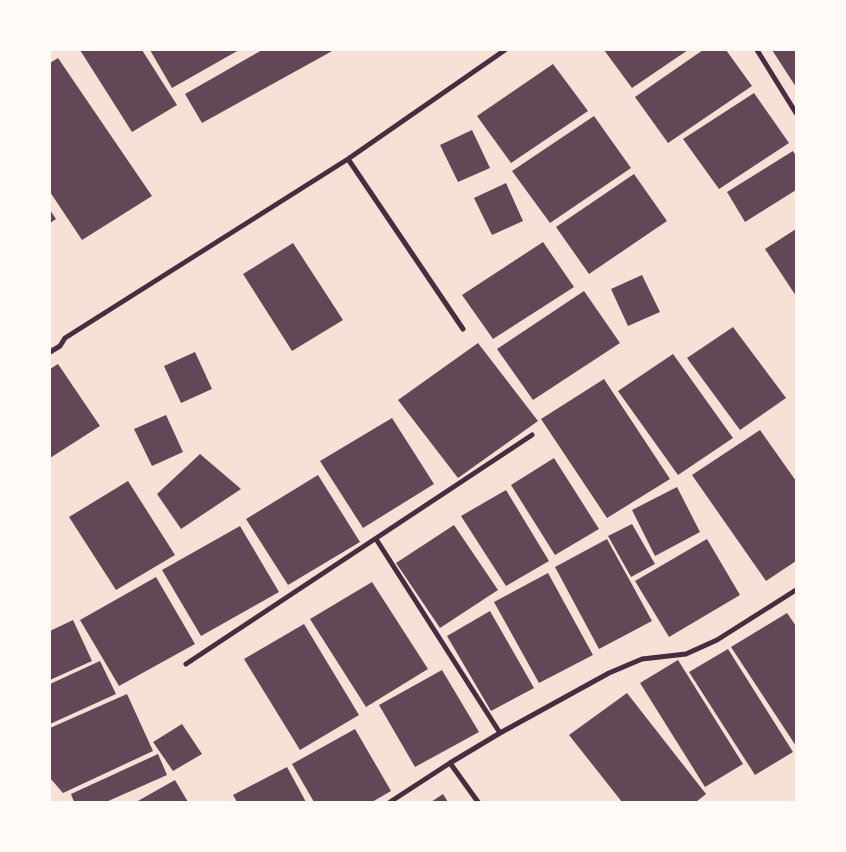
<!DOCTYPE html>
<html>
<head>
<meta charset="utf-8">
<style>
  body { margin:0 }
  #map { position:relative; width:846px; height:852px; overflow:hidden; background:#f7e1d7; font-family:"Crimson Pro",serif }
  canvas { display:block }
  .frame { position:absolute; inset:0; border:51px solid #fffaf5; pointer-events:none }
</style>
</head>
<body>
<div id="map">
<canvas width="846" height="852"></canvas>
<div class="frame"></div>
</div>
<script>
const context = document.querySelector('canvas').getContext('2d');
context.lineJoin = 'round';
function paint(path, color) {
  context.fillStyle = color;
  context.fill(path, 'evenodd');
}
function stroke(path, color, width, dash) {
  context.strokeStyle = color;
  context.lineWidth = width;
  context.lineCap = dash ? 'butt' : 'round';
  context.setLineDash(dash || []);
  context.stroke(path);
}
const building = new Path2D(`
  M 80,50 L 142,50 L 177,105 L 132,132 Z
  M 150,50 L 239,50 L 172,88 Z
  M 262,50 L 334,50 L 202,123 L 185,94 Z
  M 604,50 L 688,50 L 632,88 Z
  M 703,50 L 726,50 L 752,86 L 668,143 L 635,97 Z
  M 772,50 L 796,50 L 796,87 Z
  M 58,58 L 152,196 L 82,240 L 50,192 L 50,63 Z
  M 553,64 L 588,111 L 511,163 L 477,116 Z
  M 754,93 L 789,143 L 719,189 L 683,139 Z
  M 594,116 L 631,168 L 550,223 L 512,171 Z
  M 472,130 L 490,168 L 458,182 L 440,145 Z
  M 793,151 L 796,156 L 796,190 L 745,222 L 727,192 Z
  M 634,174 L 667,221 L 589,274 L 556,227 Z
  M 506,183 L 523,221 L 492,235 L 474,198 Z
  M 50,210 L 56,219 L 50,223 Z
  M 796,229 L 796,296 L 765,249 Z
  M 543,242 L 574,287 L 493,339 L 462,295 Z
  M 293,243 L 343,320 L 292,351 L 243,274 Z
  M 642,275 L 660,312 L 628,326 L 611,289 Z
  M 584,291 L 620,343 L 533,400 L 497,349 Z
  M 733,327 L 786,398 L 740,430 L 687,358 Z
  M 478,343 L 538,421 L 458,478 L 398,400 Z
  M 195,352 L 212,389 L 181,403 L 164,366 Z
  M 673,354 L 733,438 L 678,475 L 618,391 Z
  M 58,364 L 100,426 L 50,458 L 50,369 Z
  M 604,379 L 670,479 L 607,518 L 541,419 Z
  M 166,415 L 183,452 L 152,466 L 134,429 Z
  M 392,418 L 434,484 L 363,528 L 320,461 Z
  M 760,430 L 796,481 L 796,561 L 766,581 L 692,475 Z
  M 200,454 L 241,489 L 181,529 L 157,494 Z
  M 554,458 L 599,529 L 555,555 L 511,485 Z
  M 318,475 L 360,542 L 288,585 L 246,519 Z
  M 128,481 L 175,555 L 116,590 L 69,517 Z
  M 677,487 L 700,532 L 655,556 L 632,510 Z
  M 506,490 L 549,561 L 506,586 L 461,516 Z
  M 632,524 L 655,564 L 631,577 L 608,536 Z
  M 454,525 L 498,590 L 440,628 L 396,563 Z
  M 240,526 L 279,592 L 201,636 L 162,570 Z
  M 607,539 L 652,621 L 599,649 L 555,567 Z
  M 707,539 L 740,595 L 669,637 L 635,581 Z
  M 548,573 L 593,655 L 539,683 L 494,602 Z
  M 156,577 L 195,644 L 119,686 L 80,620 Z
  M 372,582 L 428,669 L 366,707 L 310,619 Z
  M 490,611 L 534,688 L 491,711 L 447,636 Z
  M 787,613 L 796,626 L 796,746 L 731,647 Z
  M 73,620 L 92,661 L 50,680 L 50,631 Z
  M 304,624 L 359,715 L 300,750 L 244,659 Z
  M 728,649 L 793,752 L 755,775 L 689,672 Z
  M 678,660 L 743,764 L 705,787 L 640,683 Z
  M 100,661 L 116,694 L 50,724 L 50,684 Z
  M 442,670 L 479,732 L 415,767 L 379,705 Z
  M 627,693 L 706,794 L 696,802 L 622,802 L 569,735 Z
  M 127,694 L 153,751 L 63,793 L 50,778 L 50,728 Z
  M 182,724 L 202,754 L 173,771 L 153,742 Z
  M 355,729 L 391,791 L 372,802 L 314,802 L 292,764 Z
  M 158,754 L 167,775 L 106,802 L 74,802 L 71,794 Z
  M 287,767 L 306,802 L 237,802 L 233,795 Z
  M 175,780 L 188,802 L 136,802 Z
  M 443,794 L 448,802 L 431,802 Z`);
const minor = new Path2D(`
  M 757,50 L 796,113
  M 348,159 L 463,329
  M 50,352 L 60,346 L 65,338 L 348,159 L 505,50
  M 376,539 L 500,733 L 450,763 L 478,802
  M 186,664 L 532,435
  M 500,733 L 609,673 L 642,659 L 686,654 L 717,640 L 796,590
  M 390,802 L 450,763`);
paint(building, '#644757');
stroke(minor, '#4a2c40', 5);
</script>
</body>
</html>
